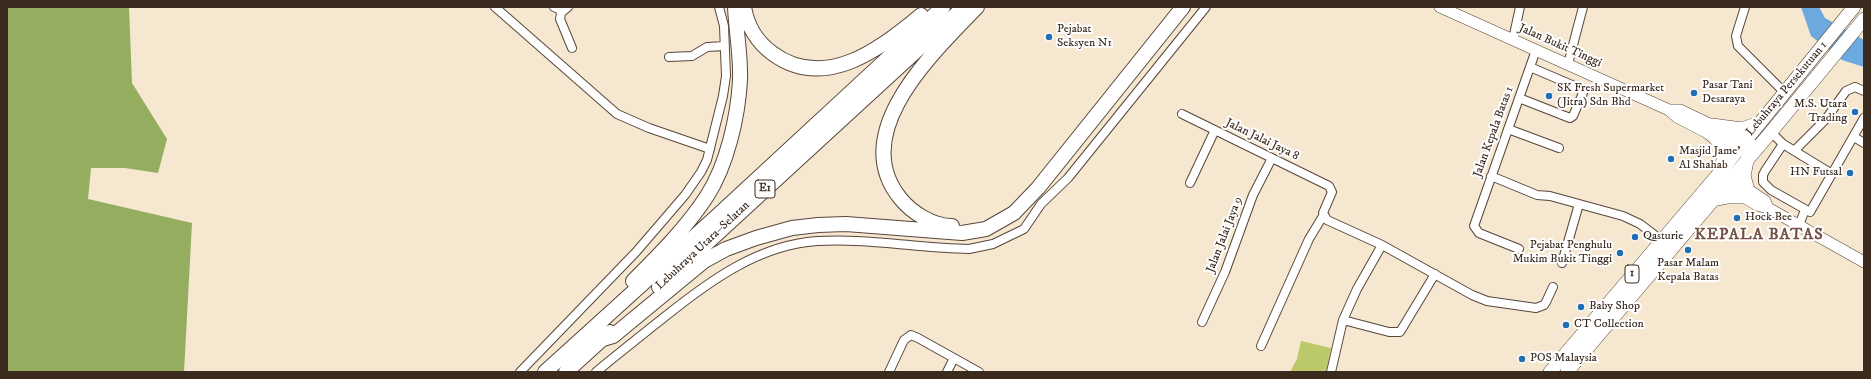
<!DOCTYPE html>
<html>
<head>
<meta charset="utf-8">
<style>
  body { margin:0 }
  #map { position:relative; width:1871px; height:379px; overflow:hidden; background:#f6e7d0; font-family:"IM FELL DW Pica",serif }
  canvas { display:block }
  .frame { position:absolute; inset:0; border:8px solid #3b2a1e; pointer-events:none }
</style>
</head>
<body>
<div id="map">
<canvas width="1871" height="379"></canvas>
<div class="frame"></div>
</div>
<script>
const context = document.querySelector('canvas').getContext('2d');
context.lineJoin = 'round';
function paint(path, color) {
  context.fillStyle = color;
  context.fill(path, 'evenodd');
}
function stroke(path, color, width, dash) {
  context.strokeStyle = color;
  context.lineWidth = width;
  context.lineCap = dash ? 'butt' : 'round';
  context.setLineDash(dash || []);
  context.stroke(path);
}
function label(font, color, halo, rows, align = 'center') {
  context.font = font + ' "IM FELL DW Pica",serif';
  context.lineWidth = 4;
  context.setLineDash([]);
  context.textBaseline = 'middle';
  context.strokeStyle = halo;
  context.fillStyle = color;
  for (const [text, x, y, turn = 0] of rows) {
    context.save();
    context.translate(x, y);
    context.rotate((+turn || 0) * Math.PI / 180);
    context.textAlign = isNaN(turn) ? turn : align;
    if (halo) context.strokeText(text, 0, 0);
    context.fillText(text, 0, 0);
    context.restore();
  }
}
const green = new Path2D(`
  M 1301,341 L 1331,348 L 1326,372 L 1290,372 L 1297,359 Z`);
const forest = new Path2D(`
  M 7,7 L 129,7 L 132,83 L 167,139 L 158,173 L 125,168 L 91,168 L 88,199 L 192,223 L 184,372 L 7,372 Z`);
const water = new Path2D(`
  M 1801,7 L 1819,7 L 1825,18 L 1864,40 L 1864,67 L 1842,60 L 1811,36 Z`);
const minor = new Path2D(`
  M 495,7 L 617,114 L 649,128 L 710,149
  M 554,7 L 563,11
  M 568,7 L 561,13 L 560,19 L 572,48
  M 1745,7 L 1736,36 L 1738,46 L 1784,92
  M 1513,39 L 1520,7
  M 669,57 L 692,56 L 707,47 L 725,46
  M 1568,64 L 1583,7
  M 1519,98 L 1570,118 L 1573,116 L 1583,93 L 1579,88 L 1530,67
  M 1182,114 L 1329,186 L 1332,192 L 1323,213 L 1327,220 L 1382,245 L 1472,295 L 1487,301 L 1536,308 L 1544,305 L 1546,302 L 1553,287
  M 1508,129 L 1559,148
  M 1771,132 L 1783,144 L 1832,174
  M 1854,137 L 1864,143
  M 1783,144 L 1765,171 L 1763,175 L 1763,182 L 1771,190 L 1810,212 L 1864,118
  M 1794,151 L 1826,119 L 1846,91 L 1855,87 L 1864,91
  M 1491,176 L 1537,195 L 1550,196 L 1623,216 L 1640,224 L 1661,240
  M 1190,183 L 1215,130
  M 1799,225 L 1805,210
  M 1519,249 L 1479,233 L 1474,226 L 1536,50
  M 1562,263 L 1579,204
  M 1343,320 L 1389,332 L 1400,332 L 1435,274
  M 1202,322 L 1225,272 L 1253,195 L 1272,158
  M 1261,346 L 1309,239 L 1323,216
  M 520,372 L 636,252 L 685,195 L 701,172 L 707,160 L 723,96 L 726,76 L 724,26 L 719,7
  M 596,372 C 619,353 643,334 667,315 C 711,280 759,245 817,241 C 868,238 918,248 969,249 L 993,244 L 1024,229 L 1041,204 L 1068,178 L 1206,7
  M 889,372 L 904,340 L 911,335 L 918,338 L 979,372
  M 947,372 L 954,358
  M 1331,372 L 1343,320 L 1357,289 L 1382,245`);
const secondary = new Path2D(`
  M 1440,7 L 1669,110 L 1677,117 L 1750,155
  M 1669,110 L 1680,110 L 1751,144
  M 1724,173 L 1765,201 L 1767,206
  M 1720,182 L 1757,205 L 1768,208 L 1864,262`);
const trunk = new Path2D(`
  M 1712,125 L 1742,129 L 1759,123
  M 1708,132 C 1724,145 1726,150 1721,169
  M 1747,161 L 1744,176 L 1748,190
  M 1713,200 L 1728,197 L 1744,197
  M 1550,372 L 1721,171 L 1854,7
  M 1567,372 L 1771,132 L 1864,19`);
const motorway = new Path2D(`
  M 744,7 C 747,25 757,42 772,53 C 824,92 881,49 921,15
  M 952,226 C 933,226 912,213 900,198 C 847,132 934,52 977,7
  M 633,281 C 659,255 687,227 707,196 C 727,165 738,117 740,80 C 741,56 736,31 735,7
  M 659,287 L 964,7
  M 603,339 L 613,336 L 704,261 L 726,249 L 756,238 L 792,228 L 818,225 L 846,224 L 962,233 L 986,229 L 1014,213 L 1038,188 L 1183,7
  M 545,372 L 715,218 L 943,7
  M 566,372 L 610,332`);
const markers = [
  [1049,37,4,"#1f6fb2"],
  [1694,93,4,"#1f6fb2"],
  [1549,96,4,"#1f6fb2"],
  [1855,112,4,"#1f6fb2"],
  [1671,159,4,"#1f6fb2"],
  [1850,173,4,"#1f6fb2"],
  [1737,218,4,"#1f6fb2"],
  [1635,237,4,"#1f6fb2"],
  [1688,250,4,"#1f6fb2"],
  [1620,253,4,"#1f6fb2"],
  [1581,307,4,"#1f6fb2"],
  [1566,325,4,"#1f6fb2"],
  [1522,359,4,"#1f6fb2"]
];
const shields = [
  [765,189,20],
  [1632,274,14]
];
const shieldNames = [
  ["E1",765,189],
  ["1",1632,274]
];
const poiNames = [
  ["Pejabat",1057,30],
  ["Seksyen N1",1057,44],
  ["Pasar Tani",1702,86],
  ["Desaraya",1702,100],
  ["SK Fresh Supermarket",1557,89],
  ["(Jitra) Sdn Bhd",1557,103],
  ["M.S. Utara",1847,105,"right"],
  ["Trading",1847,119,"right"],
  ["Masjid Jame'",1679,152],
  ["Al Shahab",1679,166],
  ["HN Futsal",1842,173,"right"],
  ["Hock Bee",1745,218],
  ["Qasturie",1643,237],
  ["Pejabat Penghulu",1612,246,"right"],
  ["Mukim Bukit Tinggi",1612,260,"right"],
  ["Pasar Malam",1688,264,"center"],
  ["Kepala Batas",1688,278,"center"],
  ["Baby Shop",1589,307],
  ["CT Collection",1574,325],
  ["POS Malaysia",1530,359]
];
const streetNames = [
  ["Jalan Bukit Tinggi",1560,46,24],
  ["Lebuhraya Persekutuan 1",1787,89,-50],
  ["Jalan Kepala Batas 1",1494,132,-70],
  ["Jalan Jalai Jaya 8",1262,140,26],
  ["Jalan Jalai Jaya 9",1225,235,-69],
  ["Lebuhraya Utara–Selatan",703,246,-43]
];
const districtNames = [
  ["KEPALA BATAS",1759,236]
];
paint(green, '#bcc96a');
paint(forest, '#95ad5e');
paint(water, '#6ca9de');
stroke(minor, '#574639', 10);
stroke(secondary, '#574639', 12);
stroke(trunk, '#574639', 14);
stroke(motorway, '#574639', 16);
stroke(minor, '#fff', 8);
stroke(secondary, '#fff', 11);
stroke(trunk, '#fff', 13);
stroke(motorway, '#fff', 14);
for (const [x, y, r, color] of markers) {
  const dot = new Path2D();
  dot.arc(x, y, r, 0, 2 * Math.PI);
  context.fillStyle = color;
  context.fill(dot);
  stroke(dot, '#fff', 1.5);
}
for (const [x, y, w] of shields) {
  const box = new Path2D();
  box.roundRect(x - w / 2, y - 9, w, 18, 3);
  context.fillStyle = '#fff';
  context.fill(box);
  stroke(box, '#3b2a1e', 1);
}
label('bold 11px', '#3b2a1e', null, shieldNames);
label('12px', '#3b2a1e', '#fff', poiNames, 'left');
label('12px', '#3b2a1e', '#fff', streetNames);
context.letterSpacing = '1px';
label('bold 16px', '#765145', '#fff', districtNames);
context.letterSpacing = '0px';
</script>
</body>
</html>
